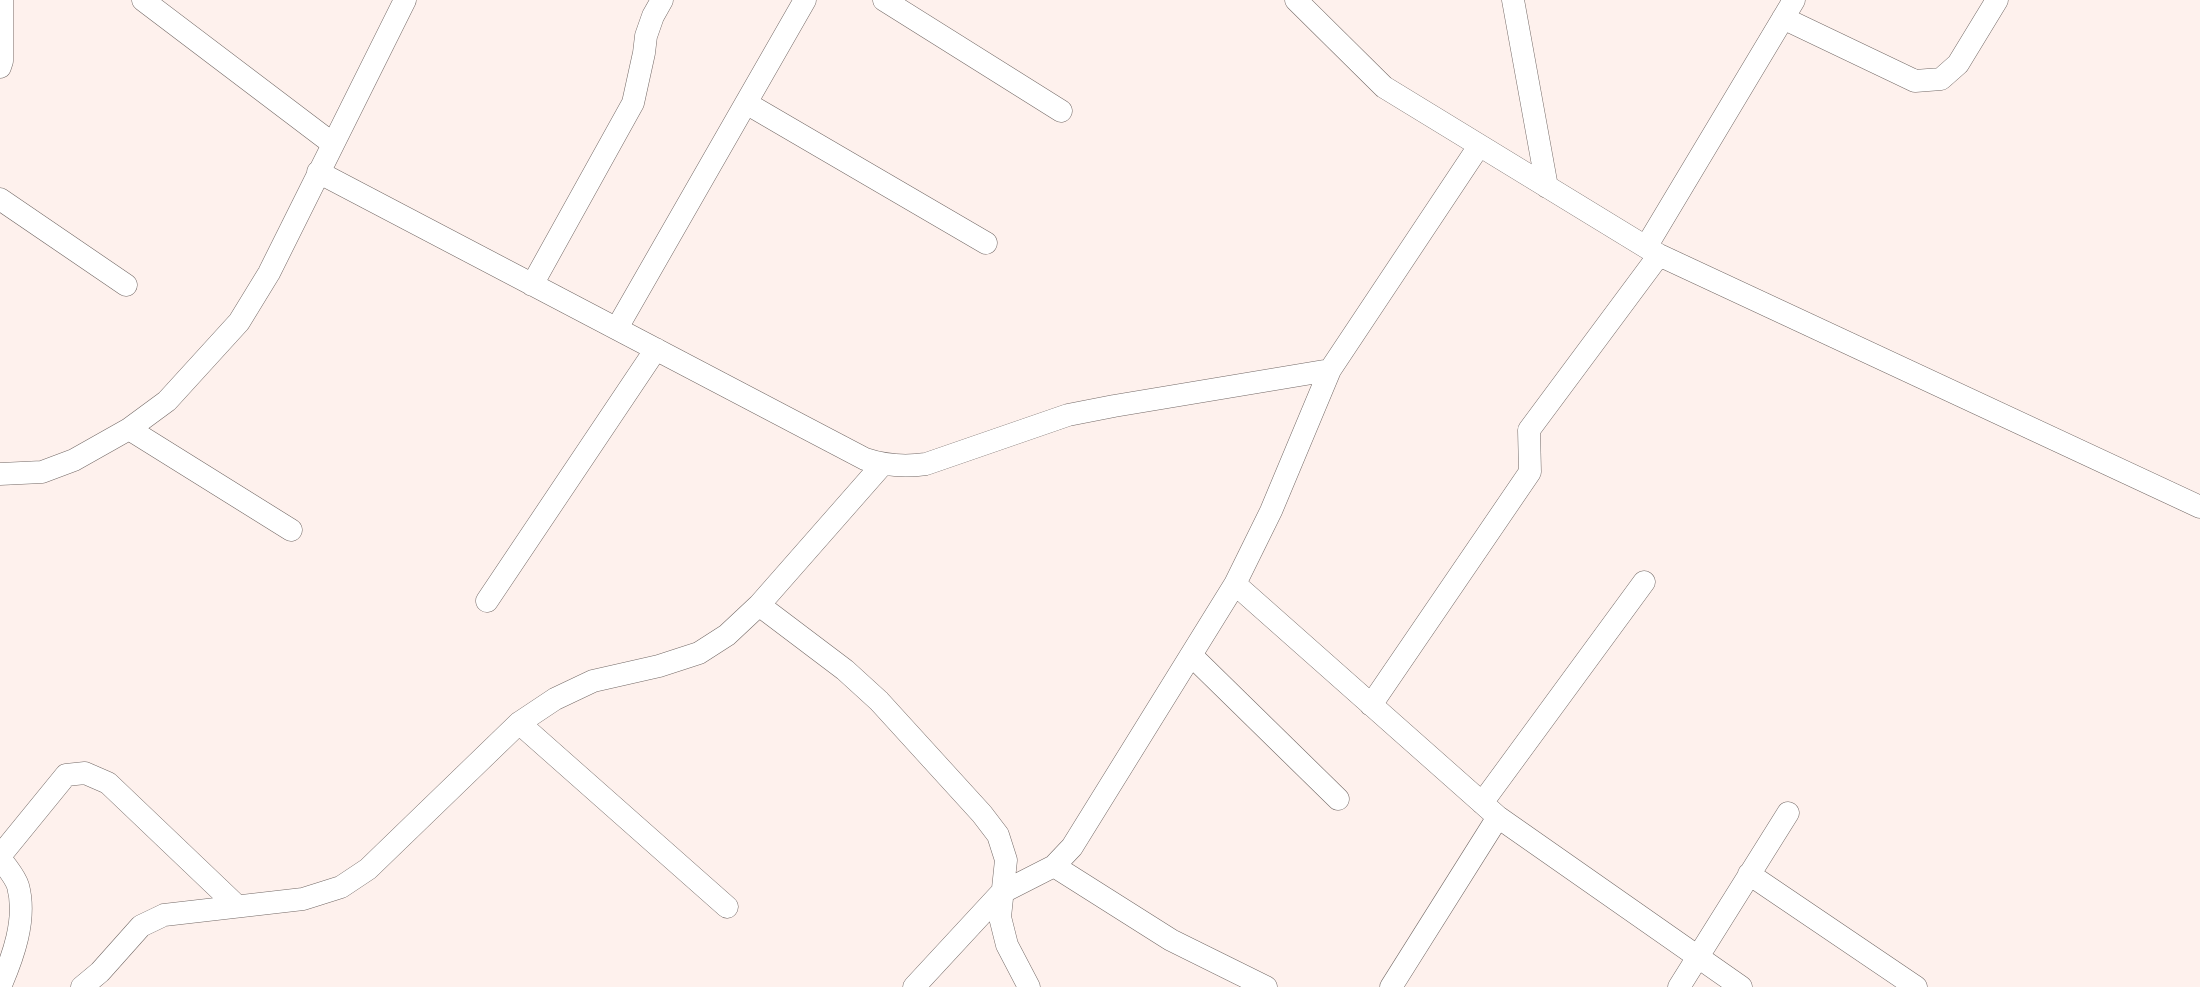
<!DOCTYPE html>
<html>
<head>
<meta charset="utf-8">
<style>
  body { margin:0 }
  canvas { display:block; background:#fef1ed }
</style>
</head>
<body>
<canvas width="2200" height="987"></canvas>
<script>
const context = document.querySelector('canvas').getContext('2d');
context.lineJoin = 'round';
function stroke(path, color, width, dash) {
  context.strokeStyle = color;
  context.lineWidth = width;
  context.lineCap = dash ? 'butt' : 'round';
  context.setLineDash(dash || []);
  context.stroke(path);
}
const minor = new Path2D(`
  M 143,0 L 333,144
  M 884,0 L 1061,111
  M 1296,0 L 1384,87 L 1659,255 L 2200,507
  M 1513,0 L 1547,187
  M 1783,18 L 1915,81 L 1941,79 L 1958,64 L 1997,0
  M 0,67 L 2,61 L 2,0
  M 746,103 L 986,243
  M 318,172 L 865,459 C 886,466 904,467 926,464 L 1068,415 L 1114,406 L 1330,370 L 1479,146
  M 0,199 L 126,285
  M 1646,247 L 1794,0
  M 532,285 L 633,103 L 644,53 L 646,36 L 653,16 L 662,0
  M 617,328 L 805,0
  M 129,429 L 291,530
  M 882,465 L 759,605 L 845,670 L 879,701 L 982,814 L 998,835 L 1006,860 L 1000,917 L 1007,945 L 1029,987
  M 0,474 L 42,472 L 74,460 L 129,429 L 167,401 L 239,322 L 269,273 L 405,0
  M 1235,584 L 1498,817 L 1741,987
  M 487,601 L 656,349
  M 1191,655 L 1338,799
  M 1371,705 L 1530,472 L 1529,430 L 1659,255
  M 519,723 L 727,907
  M 1482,803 L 1644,582
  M 0,856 L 66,775 L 85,773 L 108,783 L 237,906
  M 0,857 C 5,866 15,876 18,886 C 27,919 13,957 0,987
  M 1054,866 L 1171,940 L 1266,987
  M 1749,874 L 1916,987
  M 82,987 L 100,972 L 141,926 L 164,915 L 303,899 L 341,887 L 368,869 L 519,723 L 555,699 L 593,681 L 659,666 L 699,653 L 727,635 L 759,605
  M 914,987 L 1001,893 L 1054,866 L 1072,847 L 1235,584 L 1271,511 L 1330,370
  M 1391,987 L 1498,817
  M 1679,987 L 1788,813`);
stroke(minor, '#736966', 23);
stroke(minor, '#fff', 22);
</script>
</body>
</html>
